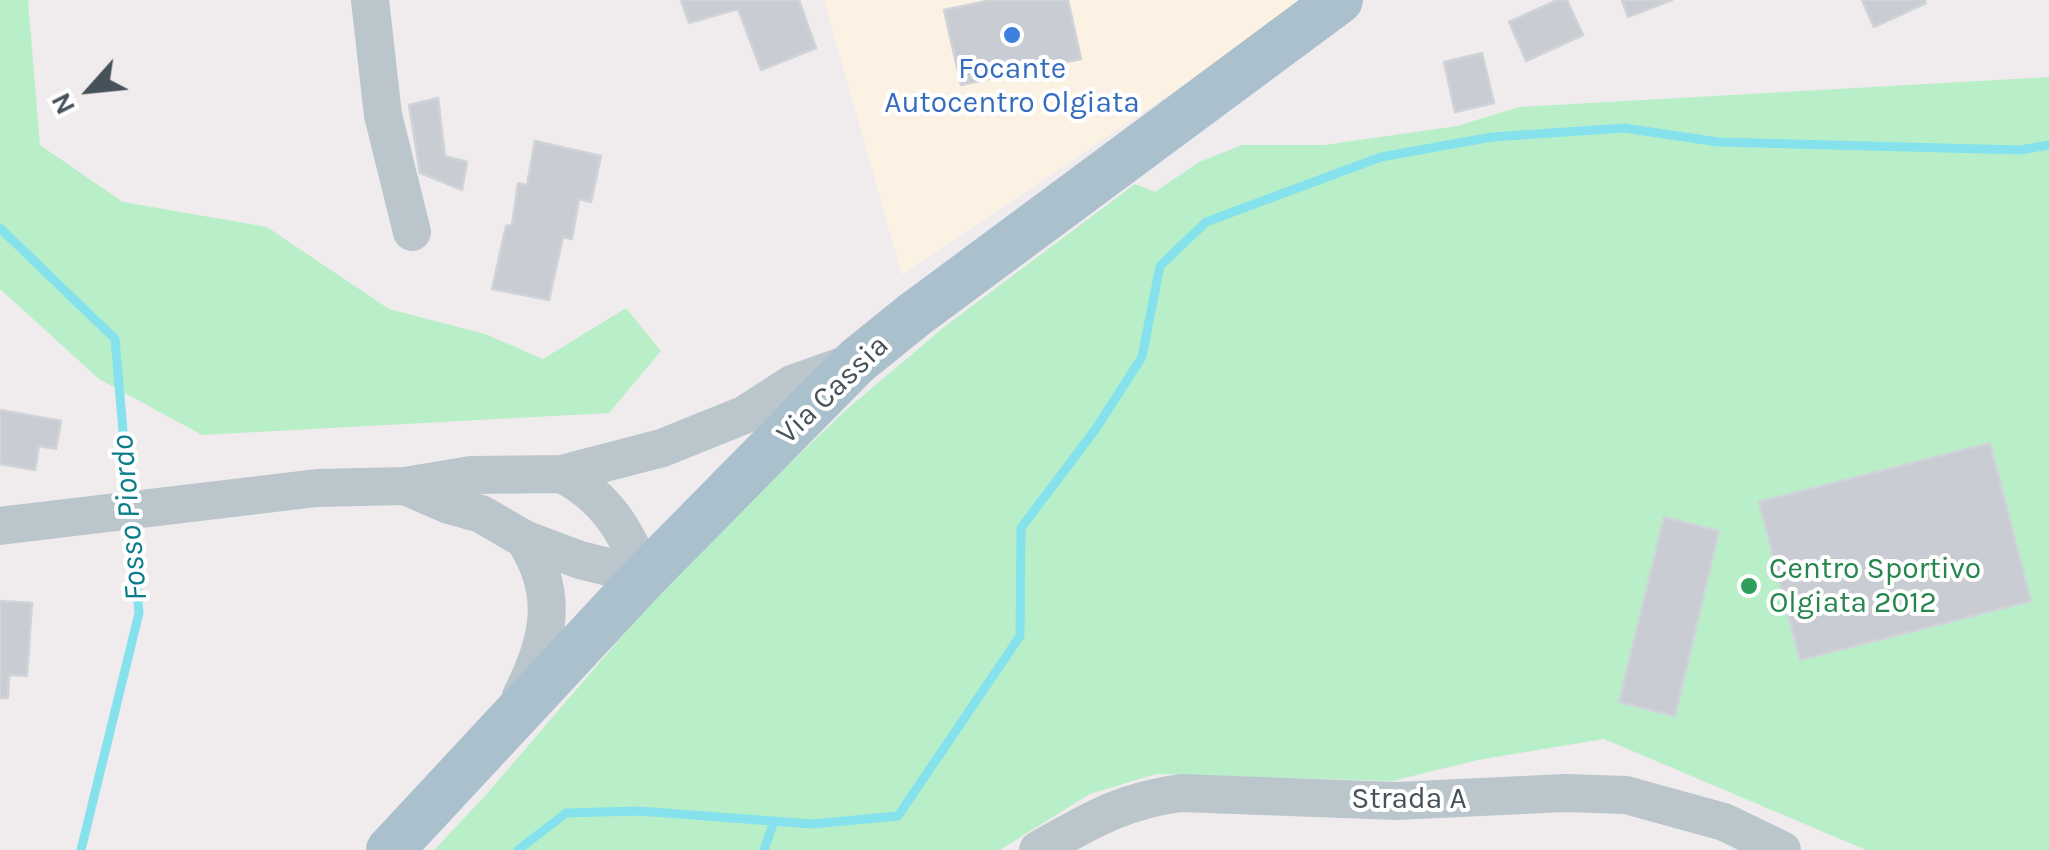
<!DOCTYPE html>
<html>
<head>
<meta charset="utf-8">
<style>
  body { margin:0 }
  #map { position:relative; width:2049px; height:850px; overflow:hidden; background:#f0eced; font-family:Karla,sans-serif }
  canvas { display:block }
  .north { position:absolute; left:40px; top:40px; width:100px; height:100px; -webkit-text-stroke:8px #fff; paint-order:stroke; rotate:243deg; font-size:28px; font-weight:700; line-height:40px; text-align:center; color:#45525a }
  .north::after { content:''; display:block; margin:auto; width:35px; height:45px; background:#45525a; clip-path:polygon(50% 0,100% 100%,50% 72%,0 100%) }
</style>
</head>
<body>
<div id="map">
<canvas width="2049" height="850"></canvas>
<div class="north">N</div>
</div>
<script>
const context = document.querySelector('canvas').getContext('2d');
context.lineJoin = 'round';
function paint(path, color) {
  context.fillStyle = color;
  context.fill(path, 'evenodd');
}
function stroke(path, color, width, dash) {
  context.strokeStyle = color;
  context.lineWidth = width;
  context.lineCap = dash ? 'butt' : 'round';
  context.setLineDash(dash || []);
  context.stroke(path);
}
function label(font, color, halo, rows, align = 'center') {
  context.font = font + ' Karla,sans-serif';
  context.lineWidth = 8;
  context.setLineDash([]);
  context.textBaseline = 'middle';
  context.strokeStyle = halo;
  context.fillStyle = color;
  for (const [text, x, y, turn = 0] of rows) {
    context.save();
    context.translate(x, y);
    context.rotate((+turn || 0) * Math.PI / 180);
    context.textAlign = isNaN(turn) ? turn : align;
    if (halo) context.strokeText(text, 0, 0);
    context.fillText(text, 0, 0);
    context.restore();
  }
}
const commercial = new Path2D(`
  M 824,0 L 1309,0 L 902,275 Z`);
const green = new Path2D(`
  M 0,0 L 28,0 L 40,145 L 123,202 L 267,227 L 389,309 L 485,334 L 543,359 L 626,308 L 661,351 L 609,413 L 202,435 L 99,379 L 0,289 Z
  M 2049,77 L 2049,850 L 1866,850 L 1604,739 L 1478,760 L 1392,781 L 1156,774 L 1090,794 L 1000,850 L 434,850 L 484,797 L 685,563 L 846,410 L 944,327 L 1135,184 L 1155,192 L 1199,162 L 1242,145 L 1324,145 L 1457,126 L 1519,107 Z`);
const stream = new Path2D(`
  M 0,228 L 115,339 L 129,500
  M 81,850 L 139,613 L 131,520
  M 518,850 L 566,813 L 639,811 L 812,824 L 898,816 L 1020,636 L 1021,528 L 1095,430 L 1142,357 L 1160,266 L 1206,222 L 1381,157 L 1492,137 L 1624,128 L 1718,142 L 2020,150 L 2049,145
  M 764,850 L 774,821`);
const building = new Path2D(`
  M 681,0 L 799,0 L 816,48 L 761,70 L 738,9 L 689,23 Z
  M 991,0 L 1068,0 L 1081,59 L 961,85 L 944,10 Z
  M 1557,0 L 1567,0 L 1583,35 L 1526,61 L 1509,22 Z
  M 1622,0 L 1672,0 L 1628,17 Z
  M 1862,0 L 1925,0 L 1926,3 L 1874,27 Z
  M 1482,53 L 1494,103 L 1455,112 L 1444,62 Z
  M 438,98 L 445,156 L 467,162 L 462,190 L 420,173 L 409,105 Z
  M 535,141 L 601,156 L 591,202 L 579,199 L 572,239 L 563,237 L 549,300 L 492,289 L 506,226 L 512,225 L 518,183 L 527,185 Z
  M 0,410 L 61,421 L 56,449 L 39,446 L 35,470 L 0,464 Z
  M 1990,443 L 2031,601 L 1800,660 L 1759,502 Z
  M 1664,517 L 1719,531 L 1675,716 L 1619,702 Z
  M 0,601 L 32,603 L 27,676 L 9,675 L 8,698 L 0,698 Z`);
const minor = new Path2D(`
  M 370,0 L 383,115 L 412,232
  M 562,474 C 608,498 625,531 645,576
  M 405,486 L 449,505 L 481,514 L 524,539 L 580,560 L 645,576
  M 0,526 L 317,488 L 405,486 L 471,475 L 562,474 L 662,448 L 744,415 L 792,384 L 854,362
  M 521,696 C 549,641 560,594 524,539
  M 1038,850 C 1090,821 1121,801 1181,793 L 1397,801 L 1565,793 L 1626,795 L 1724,822 L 1782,850`);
const major = new Path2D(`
  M 390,850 L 645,576 L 857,361 L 914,315 L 1339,0`);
const markers = [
  [1012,35,10,"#3f7fe0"],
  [1749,586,10,"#2e9e5b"]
];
const shopNames = [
  ["Focante",1012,69],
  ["Autocentro Olgiata",1012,103]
];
const streetNames = [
  ["Via Cassia",833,390,-44],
  ["Strada A",1409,799]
];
const leisureNames = [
  ["Centro Sportivo",1769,569],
  ["Olgiata 2012",1769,603]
];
const waterNames = [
  ["Fosso Piordo",130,518,-95]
];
paint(commercial, '#fcf2e4');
paint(green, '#b9efc8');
stroke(stream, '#85e2ed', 9);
paint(building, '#c9ccd2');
stroke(building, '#d0d4d9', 2.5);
stroke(minor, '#bac6cc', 38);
stroke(major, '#abc0cd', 48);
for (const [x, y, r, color] of markers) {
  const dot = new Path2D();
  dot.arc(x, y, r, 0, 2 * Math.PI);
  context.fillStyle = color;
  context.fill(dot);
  stroke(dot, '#fff', 4);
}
label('30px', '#366cbe', '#fff', shopNames);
label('30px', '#45525a', '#fff', streetNames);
label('30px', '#27864d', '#fff', leisureNames, 'left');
label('italic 32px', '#0b7c8a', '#fff', waterNames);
</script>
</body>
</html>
